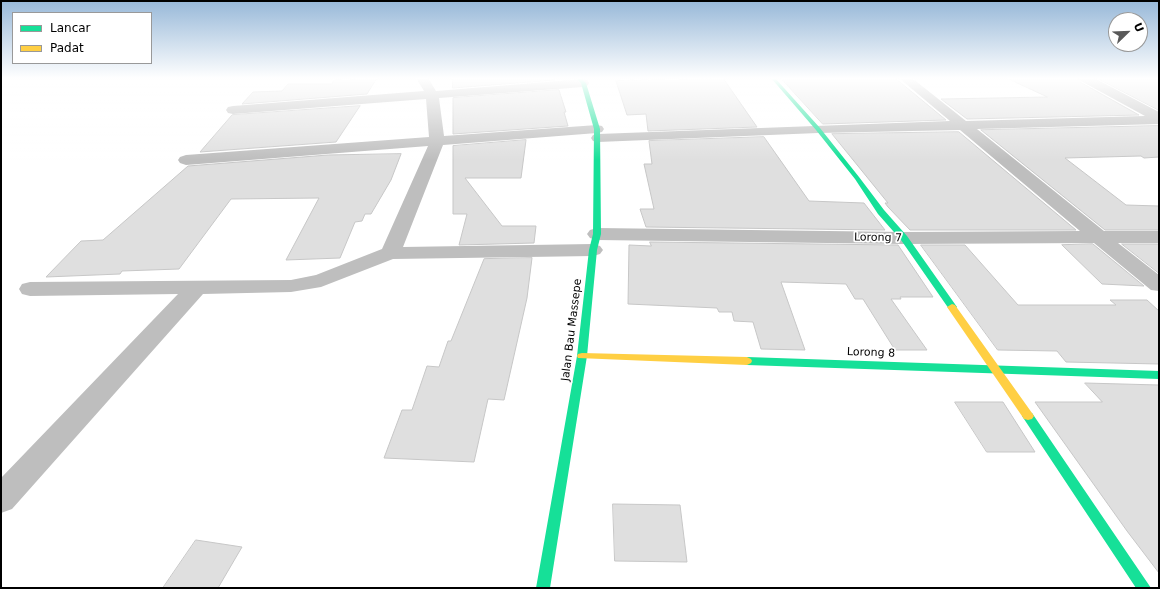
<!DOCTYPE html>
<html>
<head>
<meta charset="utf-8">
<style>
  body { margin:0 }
  #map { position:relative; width:1160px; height:589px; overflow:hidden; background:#fff; font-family:"DejaVu Sans",sans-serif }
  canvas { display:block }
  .frame { position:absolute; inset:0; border:2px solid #000; pointer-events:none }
  .legend { position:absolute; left:12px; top:12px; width:140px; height:52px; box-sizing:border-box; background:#fff; border:1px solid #999; margin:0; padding:5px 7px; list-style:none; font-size:12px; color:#000 }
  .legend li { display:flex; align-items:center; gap:8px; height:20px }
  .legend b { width:20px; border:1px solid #999 }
  .north { position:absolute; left:1108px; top:12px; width:40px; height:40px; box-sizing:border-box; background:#fff; border:1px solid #999; border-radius:50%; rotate:67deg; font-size:11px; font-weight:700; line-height:16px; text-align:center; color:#000 }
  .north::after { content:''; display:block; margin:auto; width:14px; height:18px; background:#595959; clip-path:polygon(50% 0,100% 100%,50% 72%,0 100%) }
</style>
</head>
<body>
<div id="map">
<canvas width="1160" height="589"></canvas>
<div class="frame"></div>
<ul class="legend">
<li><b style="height:5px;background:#16e098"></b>Lancar</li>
<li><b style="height:5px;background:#ffcf43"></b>Padat</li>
</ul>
<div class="north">U</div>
</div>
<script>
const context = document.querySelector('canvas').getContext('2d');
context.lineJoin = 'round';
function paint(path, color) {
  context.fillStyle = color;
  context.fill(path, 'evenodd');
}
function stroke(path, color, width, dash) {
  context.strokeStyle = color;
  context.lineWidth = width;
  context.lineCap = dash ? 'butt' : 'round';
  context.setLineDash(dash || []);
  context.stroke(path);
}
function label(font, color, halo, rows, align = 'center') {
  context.font = font + ' "DejaVu Sans",sans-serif';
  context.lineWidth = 3.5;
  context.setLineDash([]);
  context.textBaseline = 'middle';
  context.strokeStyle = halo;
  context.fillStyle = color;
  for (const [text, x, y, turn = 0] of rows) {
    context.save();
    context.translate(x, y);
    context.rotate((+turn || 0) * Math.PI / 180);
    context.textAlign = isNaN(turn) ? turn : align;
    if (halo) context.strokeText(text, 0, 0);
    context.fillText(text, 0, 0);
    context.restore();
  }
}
const building = new Path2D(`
  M 377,78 L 367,94 L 242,104 L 253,92 L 282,91 L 288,84 L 332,84 L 334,80 Z
  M 453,78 L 554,78 L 555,80 L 453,88 Z
  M 723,78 L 757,127 L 648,131 L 646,114 L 627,115 L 616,81 Z
  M 781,78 L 895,78 L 946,120 L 823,124 Z
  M 1007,78 L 1078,78 L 1080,82 L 1139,115 L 967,119 L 941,99 L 1047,97 Z
  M 1097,78 L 1159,78 L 1159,110 Z
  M 559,90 L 566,112 L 564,112 L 568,126 L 453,134 L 453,98 Z
  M 360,106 L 336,142 L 200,152 L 232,115 Z
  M 1159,126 L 1159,157 L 1144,158 L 1141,156 L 1065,158 L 1126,205 L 1159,206 L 1159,230 L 1105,230 L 981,130 Z
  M 959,132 L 1076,230 L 910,230 L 888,207 L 885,203 L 888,203 L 832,134 Z
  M 764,137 L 809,201 L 864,203 L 885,230 L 646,227 L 640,209 L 654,209 L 644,164 L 652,164 L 649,141 Z
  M 526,140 L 521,178 L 465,178 L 502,226 L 536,226 L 534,243 L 459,245 L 467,214 L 453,214 L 453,146 Z
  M 401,154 L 391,180 L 371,214 L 365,214 L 362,221 L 355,222 L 340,258 L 286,260 L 319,198 L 231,199 L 179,269 L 122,271 L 120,274 L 46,277 L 81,241 L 103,240 L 188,166 L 328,155 Z
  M 650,242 L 898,245 L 933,297 L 900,297 L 901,299 L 891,299 L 927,350 L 895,350 L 863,299 L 855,299 L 846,284 L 781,282 L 805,350 L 761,349 L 753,322 L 734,321 L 732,312 L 719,312 L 717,308 L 628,304 L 629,245 L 651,246 Z
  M 1093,244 L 1144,286 L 1102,284 L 1062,245 Z
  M 1122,244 L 1159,244 L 1159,273 Z
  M 921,245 L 965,245 L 1018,305 L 1116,305 L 1110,300 L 1147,300 L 1159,311 L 1159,364 L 1066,362 L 1057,351 L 998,350 Z
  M 532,258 L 527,298 L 504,400 L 488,399 L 474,462 L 384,458 L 402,410 L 412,410 L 427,366 L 439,367 L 448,341 L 451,341 L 484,259 Z
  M 1085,383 L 1159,385 L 1159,573 L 1127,531 L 1035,402 L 1102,402 Z
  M 955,402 L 1003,402 L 1035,452 L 987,452 Z
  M 613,504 L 680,505 L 687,562 L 615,561 Z
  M 196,540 L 242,547 L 218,588 L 163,588 Z`);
const street = new Path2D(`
  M 416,78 L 428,78 L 436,91 L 583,79 L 587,80 L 589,83 L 587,86 L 583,87 L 439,98 L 444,136 L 597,125 L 602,126 L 604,129 L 602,132 L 597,133 L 443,145 L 403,247 L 593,244 L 600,246 L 603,250 L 600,254 L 593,256 L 393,259 L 321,287 L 291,292 L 203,294 L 12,509 L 1,513 L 1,478 L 178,294 L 30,296 L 22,294 L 19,289 L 22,284 L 30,282 L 291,280 L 316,275 L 382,249 L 428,146 L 186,165 L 180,163 L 178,160 L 180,157 L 186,155 L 429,137 L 426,99 L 233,114 L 228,113 L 226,110 L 228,107 L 233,106 L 424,91 Z
  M 899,78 L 912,78 L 966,121 L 1145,116 L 1081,81 L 1079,78 L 1094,78 L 1159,112 L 1159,124 L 977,129 L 1104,231 L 1159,231 L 1159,243 L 1118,243 L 1159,275 L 1159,291 L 1151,290 L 1094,243 L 904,244 L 597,240 L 590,238 L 587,234 L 590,230 L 597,228 L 904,232 L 1080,231 L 960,130 L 818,133 L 598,142 L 593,141 L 591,138 L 593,135 L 598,134 L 950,121 Z`);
const fast = new Path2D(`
  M 576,78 L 581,78 L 586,83 L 600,129 L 601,234 L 597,250 L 587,356 L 550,588 L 536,588 L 577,356 L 589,250 L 593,234 L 594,129 L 581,83 Z
  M 771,78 L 775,78 L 820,128 L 859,177 L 884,210 L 907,236 L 957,307 L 955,309 L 949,309 L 901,240 L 878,214 L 855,179 L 816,130 Z
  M 747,357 L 1159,371 L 1159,379 L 747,365 L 743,363 L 742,361 L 743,359 Z
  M 1028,412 L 1032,413 L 1151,588 L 1136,588 L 1024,419 L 1022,416 L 1024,413 Z`);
const slow = new Path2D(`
  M 952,304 L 955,305 L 1032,413 L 1034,416 L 1032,419 L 1028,420 L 1024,419 L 947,307 Z
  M 582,353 L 747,357 L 751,359 L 752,361 L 751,363 L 747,365 L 578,358 L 577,356 L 578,354 Z`);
const streetNames = [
  ["Lorong 7",878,238,1],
  ["Jalan Bau Massepe",572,330,-83],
  ["Lorong 8",871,353,2]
];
paint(building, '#dfdfdf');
stroke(building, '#c7c7c7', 1);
paint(street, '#bebebe');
paint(fast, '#16e098');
paint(slow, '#ffcf43');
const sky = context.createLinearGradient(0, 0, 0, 160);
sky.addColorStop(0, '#97b8d8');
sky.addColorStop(0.49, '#fff');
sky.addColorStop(1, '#ffffff00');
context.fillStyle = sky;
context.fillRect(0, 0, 1160, 160);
label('11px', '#000', '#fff', streetNames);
</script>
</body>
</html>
